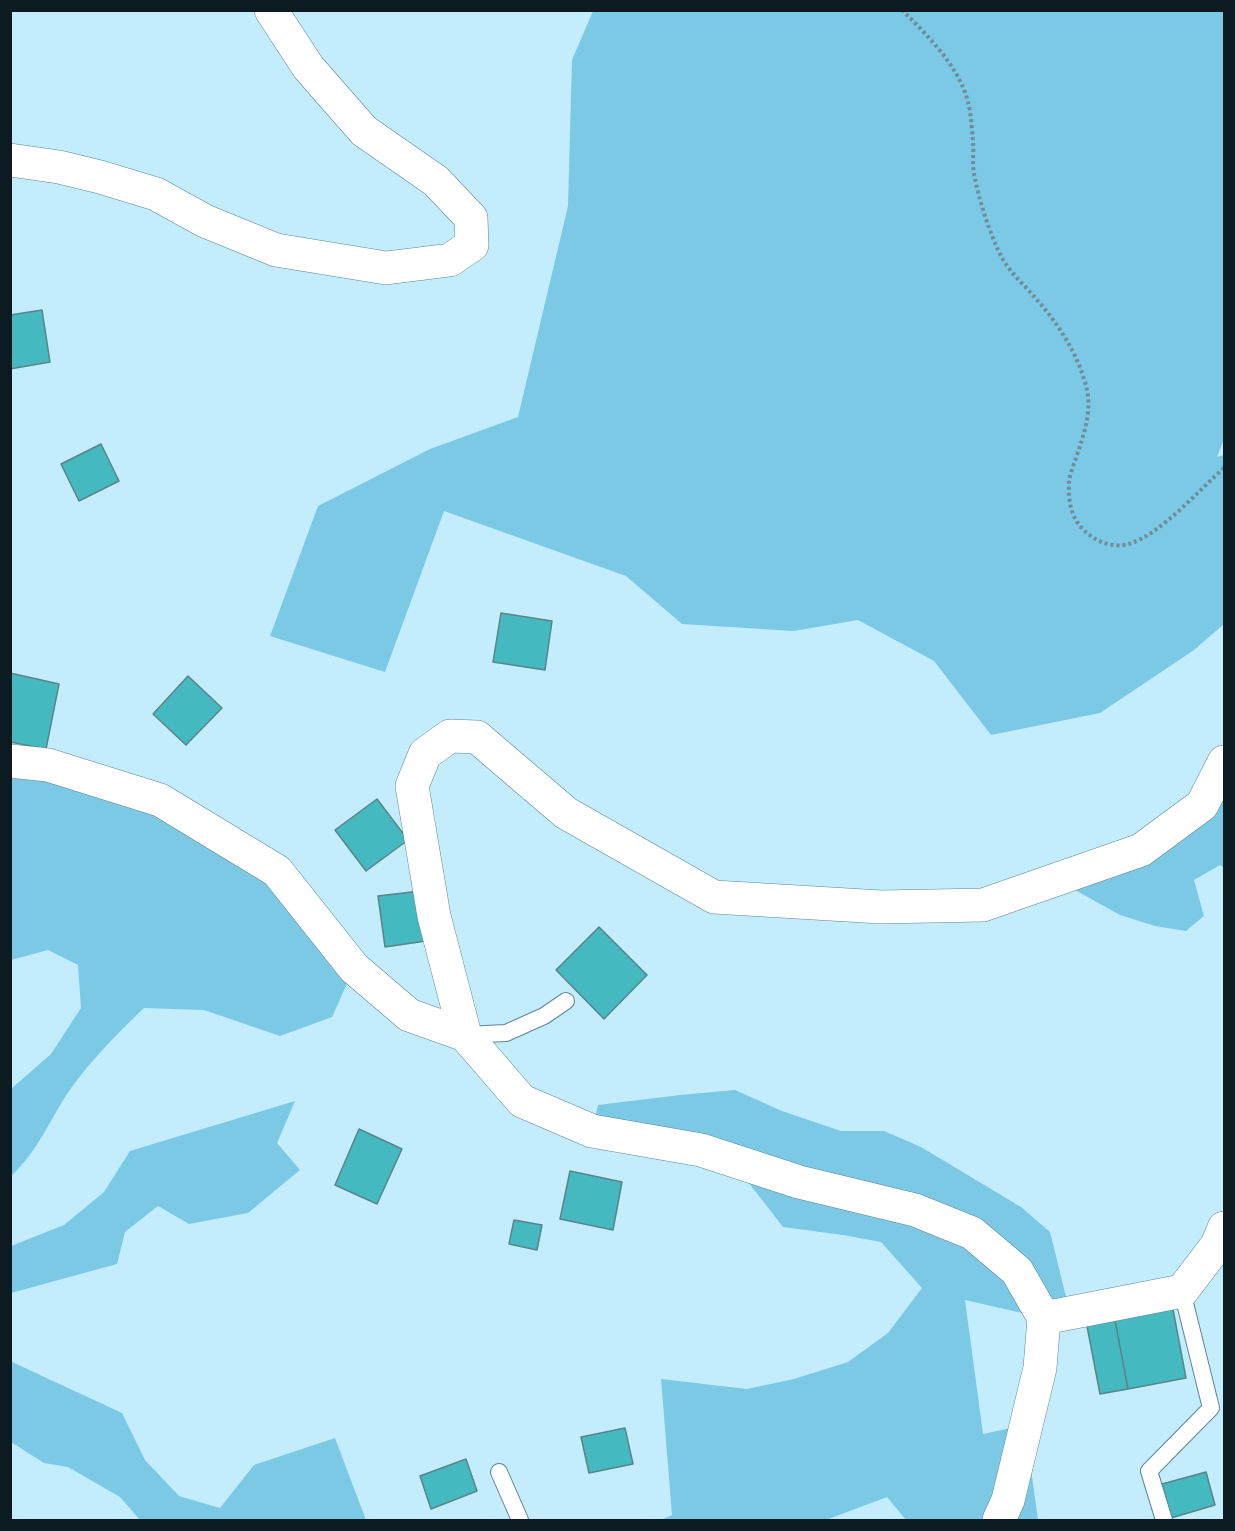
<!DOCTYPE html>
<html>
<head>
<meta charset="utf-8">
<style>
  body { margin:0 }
  #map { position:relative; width:1235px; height:1531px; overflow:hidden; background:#c3edfd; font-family:"DM Sans",sans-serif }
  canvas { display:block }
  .frame { position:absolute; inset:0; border:12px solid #0b1b21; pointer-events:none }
</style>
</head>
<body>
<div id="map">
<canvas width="1235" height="1531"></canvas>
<div class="frame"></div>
</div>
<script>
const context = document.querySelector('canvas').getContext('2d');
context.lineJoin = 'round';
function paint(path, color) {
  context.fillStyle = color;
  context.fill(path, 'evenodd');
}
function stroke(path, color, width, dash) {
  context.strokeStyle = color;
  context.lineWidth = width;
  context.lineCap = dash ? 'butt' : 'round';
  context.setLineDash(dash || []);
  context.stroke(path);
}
const green = new Path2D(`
  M 593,11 L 1224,11 L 1224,439 L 1217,457 L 1224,455 L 1224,624 L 1194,650 L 1100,713 L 991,735 L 934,661 L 858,620 L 794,631 L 682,624 L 626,576 L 444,511 L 385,672 L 270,636 L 318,506 L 430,449 L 518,417 L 568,206 L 572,60 Z
  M 11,761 L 48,765 L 277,871 L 354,968 L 332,1017 L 280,1036 L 204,1010 L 144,1008 C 119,1032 95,1056 74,1084 C 52,1114 39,1151 11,1176 L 12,1088 L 51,1054 L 81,1008 L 78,965 L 48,950 L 11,960 Z
  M 1224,762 L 1224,868 L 1220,865 L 1194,880 L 1204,916 L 1186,931 L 1155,926 L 1120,915 L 1057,880 L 1141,850 Z
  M 735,1090 L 782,1111 L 841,1131 L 884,1131 L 921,1147 L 1021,1207 L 1050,1232 L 1070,1313 L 1044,1318 L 965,1300 L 983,1434 L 1025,1425 L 1038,1520 L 906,1520 L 887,1497 L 826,1520 L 661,1520 L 672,1515 L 661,1379 L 747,1389 L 794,1379 L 848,1362 L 888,1333 L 922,1288 L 881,1242 L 843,1235 L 783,1227 L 731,1160 L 592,1131 L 598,1105 L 680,1095 Z
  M 295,1101 L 277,1143 L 300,1170 L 248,1213 L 189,1224 L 158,1206 L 125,1232 L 117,1264 L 11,1293 L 11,1246 L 64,1225 L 104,1192 L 130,1151 Z
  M 10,1361 L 122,1413 L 145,1460 L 179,1496 L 220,1508 L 254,1465 L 335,1438 L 366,1520 L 140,1520 L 120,1497 L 68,1467 L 44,1463 L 11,1442 Z`);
const building = new Path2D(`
  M 42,310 L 50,362 L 10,369 L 10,315 Z
  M 101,444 L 119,481 L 79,501 L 61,464 Z
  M 501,613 L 552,621 L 545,670 L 493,662 Z
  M 10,673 L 59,684 L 46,749 L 10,742 Z
  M 188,676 L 222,708 L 186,745 L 153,714 Z
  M 377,799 L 408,840 L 366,871 L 335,830 Z
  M 420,891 L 426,941 L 385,947 L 378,896 Z
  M 599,927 L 647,975 L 604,1019 L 556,970 Z
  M 359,1129 L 402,1149 L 377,1204 L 335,1185 Z
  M 570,1171 L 622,1182 L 613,1230 L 560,1219 Z
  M 514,1220 L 542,1225 L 537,1250 L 509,1244 Z
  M 1172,1304 L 1186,1378 L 1128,1389 L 1114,1315 Z
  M 1114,1315 L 1128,1389 L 1100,1394 L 1086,1321 Z
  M 625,1428 L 633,1464 L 589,1473 L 581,1437 Z
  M 466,1459 L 477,1491 L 431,1509 L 420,1476 Z
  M 1206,1472 L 1215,1505 L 1171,1518 L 1162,1484 Z`);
const path = new Path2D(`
  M 902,10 C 927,35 959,66 968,102 C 971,114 972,129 973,142 C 974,152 972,164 974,174 C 979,200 988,228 999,252 C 1008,272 1025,285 1038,301 C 1058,324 1075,350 1084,379 C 1094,407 1085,431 1076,458 C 1073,466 1069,476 1069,484 C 1068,503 1072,521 1087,533 C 1099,543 1114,548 1129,544 C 1161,534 1199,490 1224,468`);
const lane = new Path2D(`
  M 465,1035 L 506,1033 L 544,1016 L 566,1001
  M 499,1472 L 520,1520
  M 1164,1520 L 1149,1471 L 1211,1408 L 1182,1291`);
const street = new Path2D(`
  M 10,160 L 59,167 L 100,177 L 156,194 L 205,221 L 276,250 L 386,268 L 450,260 L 472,245 L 471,218 L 436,181 L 364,131 L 308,67 L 271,10
  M 10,761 L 48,765 L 160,800 L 277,871 L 354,968 L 409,1015 L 465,1035 L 522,1101 L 592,1131 L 701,1150 L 799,1182 L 915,1210 L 972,1233 L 1017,1271 L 1044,1318 L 1182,1291 L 1217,1245 L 1224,1228
  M 465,1035 L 434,916 L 412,786 L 425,754 L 450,736 L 477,737 L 566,813 L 714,897 L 881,907 L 983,905 L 1141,850 L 1202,805 L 1224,762
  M 999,1520 L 1008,1500 L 1040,1368 L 1044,1318`);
paint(green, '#7cc9e6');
paint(building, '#45b9c0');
stroke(building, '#598588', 1.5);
stroke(lane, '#5e8594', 18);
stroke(street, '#5e8594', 34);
stroke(path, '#6f8d98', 4, [3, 3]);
stroke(lane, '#fff', 16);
stroke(street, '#fff', 33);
</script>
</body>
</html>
